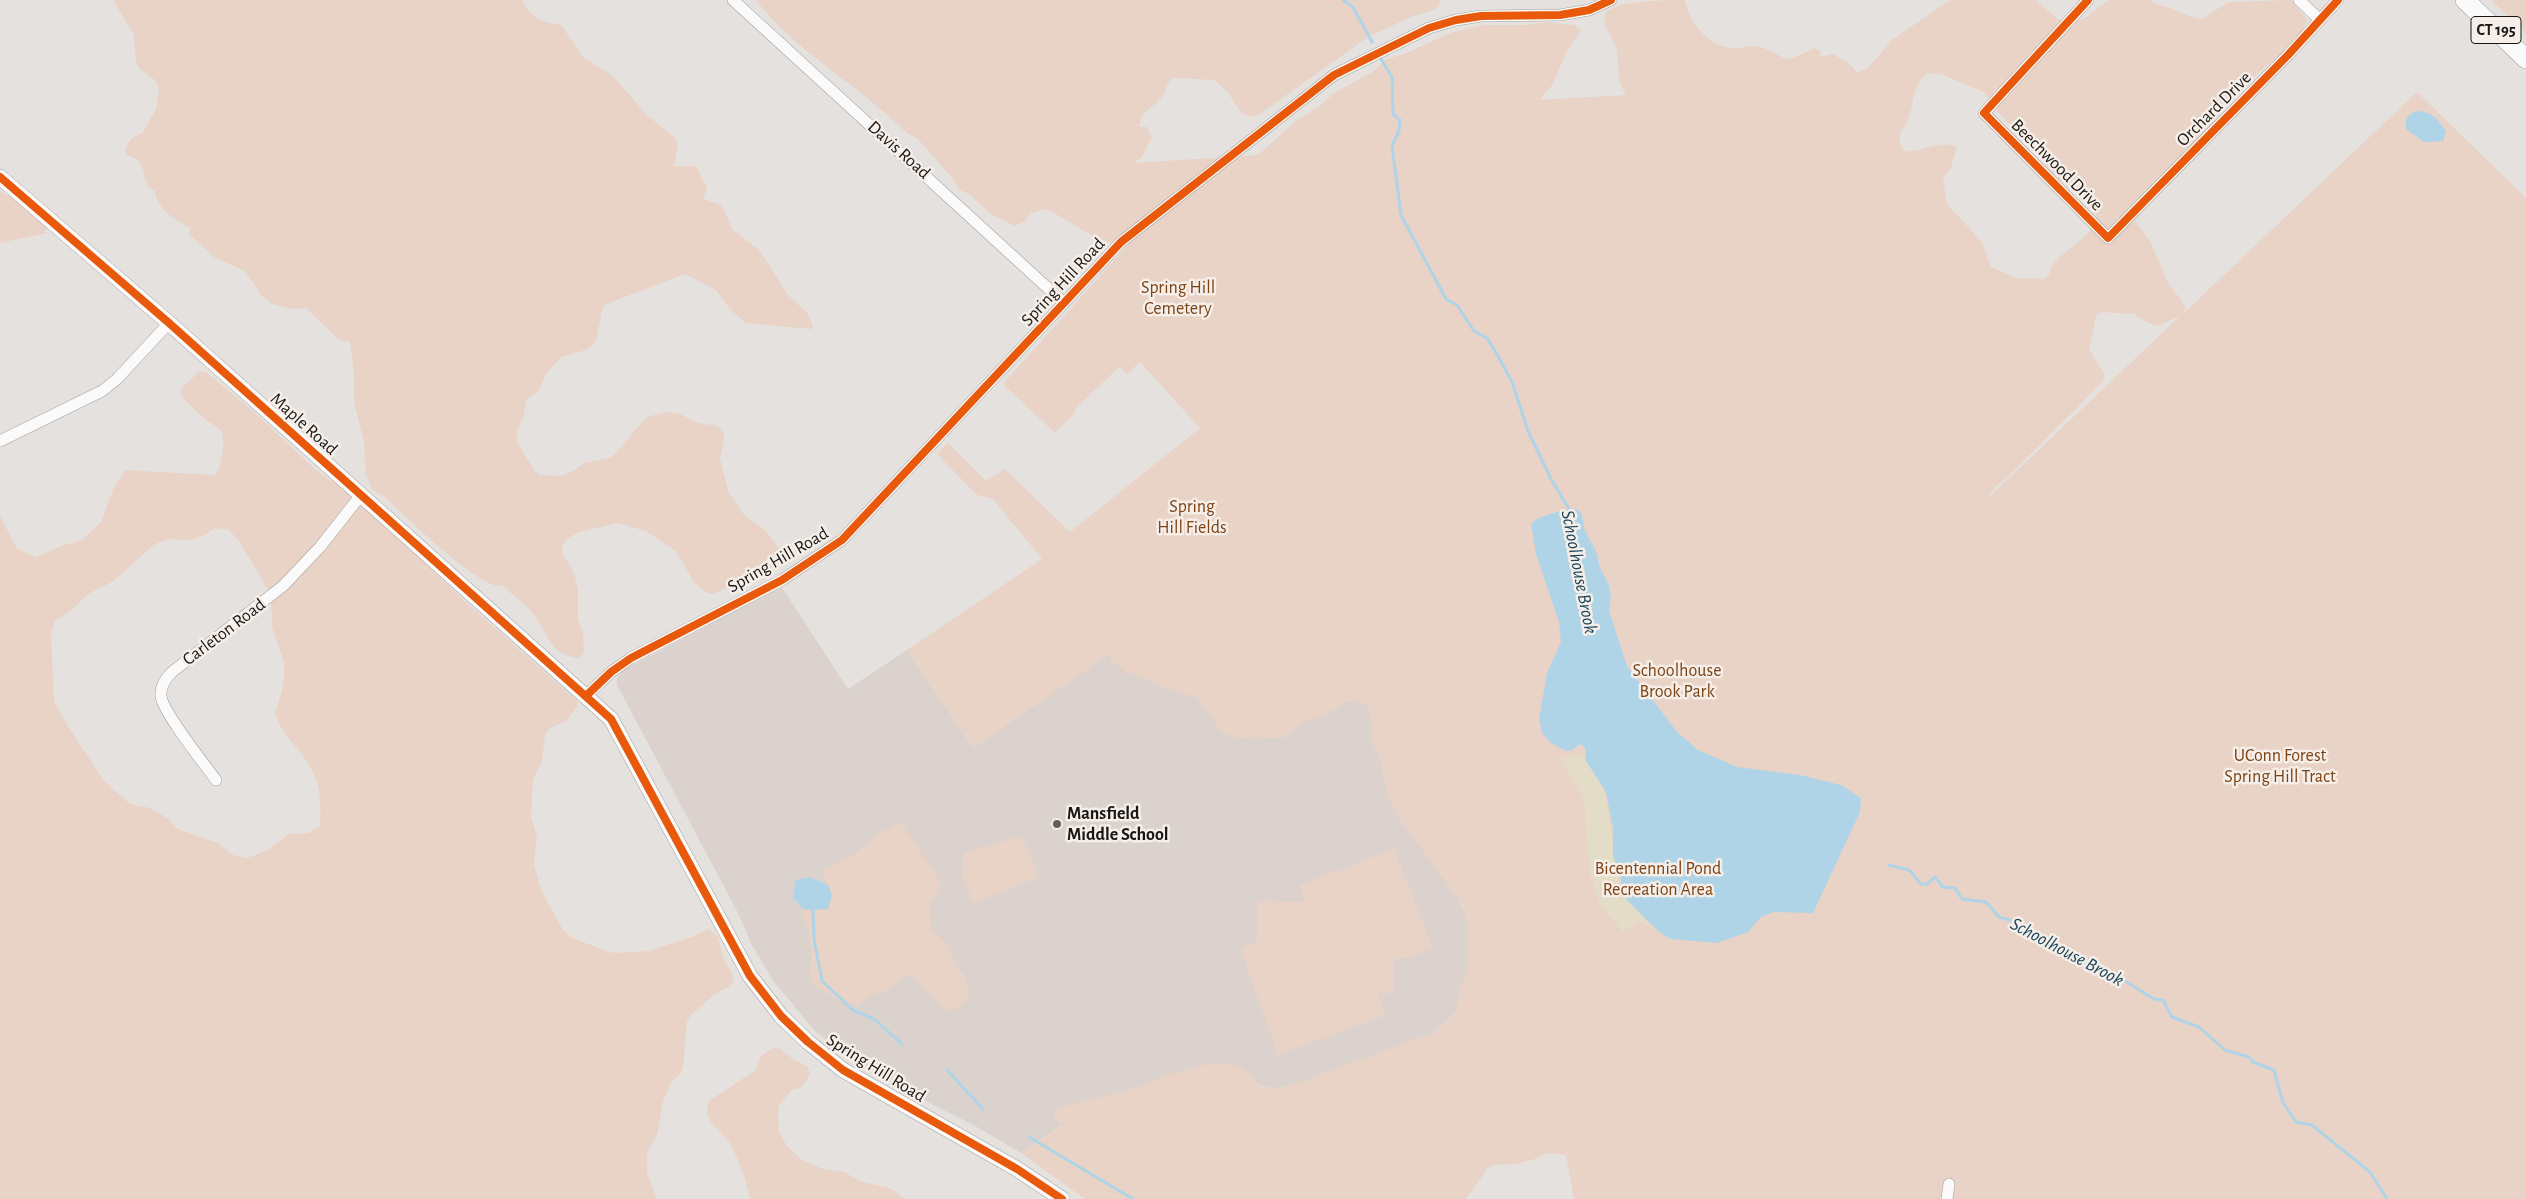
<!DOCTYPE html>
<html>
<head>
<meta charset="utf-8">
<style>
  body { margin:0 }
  canvas { display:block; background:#e4e1df }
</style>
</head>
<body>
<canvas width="2526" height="1199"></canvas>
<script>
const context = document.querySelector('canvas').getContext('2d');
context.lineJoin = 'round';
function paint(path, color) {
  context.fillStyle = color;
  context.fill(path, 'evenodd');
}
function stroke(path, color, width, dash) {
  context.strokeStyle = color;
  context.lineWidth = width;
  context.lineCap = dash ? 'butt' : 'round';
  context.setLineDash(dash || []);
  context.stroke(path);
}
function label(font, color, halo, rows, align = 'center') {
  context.font = font + ' "Alegreya Sans",sans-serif';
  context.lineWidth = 5;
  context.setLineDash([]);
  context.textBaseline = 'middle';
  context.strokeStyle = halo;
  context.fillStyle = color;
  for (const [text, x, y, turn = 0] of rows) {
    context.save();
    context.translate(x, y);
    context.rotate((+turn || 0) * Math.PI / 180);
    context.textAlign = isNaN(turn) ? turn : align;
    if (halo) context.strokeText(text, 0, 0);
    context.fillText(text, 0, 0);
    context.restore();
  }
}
const built = new Path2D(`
  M 781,586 L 848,689 L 907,650 L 973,748 L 1148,627 L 1175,656 L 1365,700 L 1465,913 L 1469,928 L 1471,970 L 1458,1008 L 1446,1022 L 1432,1033 L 1291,1086 L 1276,1089 L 1254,1084 L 1062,1125 L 1021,1153 L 977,1127 L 871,1073 L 849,1058 L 815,1031 L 774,982 L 752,945 L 737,911 L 617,685 L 617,678 L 624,670 Z`);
const green = new Path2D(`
  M 113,0 L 522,0 C 532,19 540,22 561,25 L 584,58 L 613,76 L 646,114 L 677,140 L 678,146 L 674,166 L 696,166 L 707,189 L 703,199 L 722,205 L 732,229 L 759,250 L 789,296 L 808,314 L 813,326 L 811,329 L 745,323 L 729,308 L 716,290 L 685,274 L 606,304 L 602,309 L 596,342 L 586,350 L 561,357 L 547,373 L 538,391 L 527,399 L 523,418 L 517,431 L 517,443 L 535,471 L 540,475 L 559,476 L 572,472 L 584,463 L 610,458 L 615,454 L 647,417 L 667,412 L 680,414 L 698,423 L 717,426 L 723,431 L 724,438 L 720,458 L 728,491 L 744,515 L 766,531 L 786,558 L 782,563 L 713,594 L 706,592 L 694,582 L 676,551 L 646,531 L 618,523 L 576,533 L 565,541 L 562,548 L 563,555 L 574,572 L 578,592 L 578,619 L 583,632 L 584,652 L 580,658 C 551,658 546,630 532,612 C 524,603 512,595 503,586 C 481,591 404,515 386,498 L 372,489 L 366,474 L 364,442 L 354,402 L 354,376 L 350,340 L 344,342 L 338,339 L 306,308 L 293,309 L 272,304 L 261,295 L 245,271 L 214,257 L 189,234 L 190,228 C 177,222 155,207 155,191 L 149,188 C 139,173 150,163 127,155 L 125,149 L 131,139 L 143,132 L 156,109 L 159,88 L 156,81 L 139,68 L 136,61 L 134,34 Z
  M 756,0 L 1441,0 L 1438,7 L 1431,11 L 1413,16 L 1368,37 L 1257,116 C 1239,118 1237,106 1229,94 C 1225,89 1219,84 1214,80 L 1173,78 C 1166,83 1167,89 1163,95 C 1154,109 1142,108 1139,127 L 1147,127 L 1152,137 L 1142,157 L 1134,163 L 1258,155 L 1297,120 L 1319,107 L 1334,93 L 1371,73 L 1387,59 L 1407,53 L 1450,33 L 1484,25 L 1527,25 L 1548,22 L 1575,25 L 1581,30 L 1566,53 L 1553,84 L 1540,100 L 1626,95 C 1614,75 1621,66 1616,47 C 1613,38 1602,25 1605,14 C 1612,0 1668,0 1685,0 C 1689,24 1711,50 1738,48 C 1744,48 1751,44 1757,46 C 1789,55 1777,68 1814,48 L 1821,51 L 1820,57 L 1833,54 L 1851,65 L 1857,73 L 1869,67 L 1892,40 L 1950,0 L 2036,0 L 2057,19 L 2071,22 L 2085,18 L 2109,0 L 2151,0 L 2158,5 L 2164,6 L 2197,19 L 2204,18 L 2228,2 L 2291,0 L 2307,20 L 2299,38 L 2243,86 L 2213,123 L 2130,207 L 2136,222 L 2150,241 L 2168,283 L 2182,301 L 2185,307 L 2184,313 L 2417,92 L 2526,198 L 2526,1199 L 1574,1199 L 1566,1155 L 1547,1153 L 1535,1159 L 1515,1164 L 1494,1165 L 1488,1168 L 1466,1199 L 1085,1199 L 1021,1153 L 1062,1126 L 1054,1118 L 1053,1111 C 1076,1101 1100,1098 1124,1091 C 1150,1083 1205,1058 1231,1064 C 1244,1067 1253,1075 1260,1087 L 1284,1088 L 1432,1033 L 1446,1022 L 1457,1009 L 1459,990 L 1468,970 L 1467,920 L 1462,904 L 1401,822 L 1389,798 L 1380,760 L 1372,742 L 1372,722 L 1368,707 L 1359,701 L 1346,702 L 1324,716 L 1304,722 L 1283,739 L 1257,737 L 1237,739 L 1219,730 L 1214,719 L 1196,697 L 1170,690 L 1126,672 L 1109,659 L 1114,651 L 973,748 L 907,650 L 1042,559 L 993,499 L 977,495 L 937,454 L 948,443 L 986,481 L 1005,469 L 1070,532 L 1200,428 L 1140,362 L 1127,374 L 1119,367 L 1074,410 L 1076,412 L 1055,433 L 1003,384 L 1136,236 L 1128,234 C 1124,237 1118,241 1114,242 C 1099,245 1062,215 1046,209 L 1030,213 L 1024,222 L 1014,226 L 991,214 L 969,194 L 960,190 L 952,178 L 917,138 C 904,134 895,120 884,112 C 844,77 787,42 756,0 ZM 1928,73 L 1941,74 L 1984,92 L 1995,109 L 2030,145 L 2051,173 L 2072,190 L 2096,214 L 2097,221 C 2093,226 2089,232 2084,237 C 2073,248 2052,258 2049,275 L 2044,279 L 2016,278 L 1991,267 L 1981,241 L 1947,204 L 1943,177 L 1950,170 L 1957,148 C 1942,138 1922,153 1905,151 L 1900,145 L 1900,132 C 1917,117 1907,86 1928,73 ZM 2101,312 L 2134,314 L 2146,322 L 2158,326 L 2181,315 L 1986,500 L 1995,487 L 2006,479 L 2104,380 L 2104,373 L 2089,349 L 2096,316 Z
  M 2491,0 L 2526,0 L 2526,33 Z
  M 0,191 L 23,204 L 22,207 L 33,212 L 48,229 L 44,231 L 47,233 L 0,243 Z
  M 200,371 L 207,373 L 253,411 L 317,471 L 357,498 L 459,596 L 578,702 L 577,707 L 567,720 L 549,729 L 545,734 L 542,762 L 533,780 L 531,817 L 537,837 L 534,864 L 541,890 L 563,930 L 574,939 L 613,953 L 648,951 L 695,936 L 707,929 L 713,932 L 718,937 L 723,958 L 733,976 L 733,982 L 729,987 L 716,993 L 691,1015 L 687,1021 L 683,1068 L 680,1074 L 671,1082 L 663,1102 L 657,1134 L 647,1152 L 647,1172 L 657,1199 L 0,1199 L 0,516 L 17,549 L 36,557 L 61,546 L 82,540 L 101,522 L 114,487 L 126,470 L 215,475 C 222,468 225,441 222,431 L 201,416 L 180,395 L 182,388 ZM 215,528 L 229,530 L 239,541 L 271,594 L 272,628 L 284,661 L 284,675 L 283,687 L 275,713 C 279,728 288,737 297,748 C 319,775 322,792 320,826 L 309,833 L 289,834 L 266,851 L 247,858 L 233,855 L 217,843 L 178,829 L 167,818 L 150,808 L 130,804 L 104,781 L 64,720 L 54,701 L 51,634 L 55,621 L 73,609 L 88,594 L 112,582 L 155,544 L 169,539 L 190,540 L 203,536 Z
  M 899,822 L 905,828 L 940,881 L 940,888 L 930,903 L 931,930 L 946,943 L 959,970 L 966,977 L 968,991 L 967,1000 L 953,1011 L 945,1009 L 912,976 L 905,976 L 888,990 L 869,997 L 858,1005 L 845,1003 L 814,986 L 810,972 L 812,952 L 809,929 L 801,912 L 803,910 L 816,911 L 825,905 L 830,890 L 823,877 L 823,870 L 853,855 L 879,833 Z
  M 1022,836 L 1039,877 L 974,903 L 962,877 L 963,853 Z
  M 1394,849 L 1433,948 L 1415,956 L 1393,960 L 1393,993 L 1377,993 L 1386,1015 L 1278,1055 L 1240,948 L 1257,942 L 1257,901 L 1305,902 L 1300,885 Z
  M 778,1047 L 794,1060 L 807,1066 L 810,1073 C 806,1082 804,1089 793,1089 L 779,1105 L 778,1112 L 779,1132 L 787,1146 L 803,1161 L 823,1169 L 844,1172 L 862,1182 L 890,1188 L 906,1199 L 750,1199 C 747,1182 740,1163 732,1147 C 724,1130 701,1124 709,1101 L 756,1070 L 760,1057 L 771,1049 Z`);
const sand = new Path2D(`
  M 1583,755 L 1604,788 L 1619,884 L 1637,911 L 1653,928 L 1640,921 L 1623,932 L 1599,903 L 1590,873 L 1584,800 L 1560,758 Z`);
const water = new Path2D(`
  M 2417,111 C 2432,112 2439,119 2446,132 L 2443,141 L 2424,142 L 2406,129 C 2405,119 2406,115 2417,111 Z
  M 1577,509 L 1582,514 L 1584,529 L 1596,551 L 1600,568 L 1609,585 L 1611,598 L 1609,611 L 1627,666 L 1677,732 L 1698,750 L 1737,767 L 1800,775 L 1841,785 L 1861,798 L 1860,812 L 1813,913 L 1773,912 L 1761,917 L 1748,932 L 1717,943 L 1671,939 L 1660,933 L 1627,900 L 1613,855 L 1613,829 L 1606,792 L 1586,761 L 1585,748 L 1580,744 L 1572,750 L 1566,751 L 1551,743 L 1542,733 L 1539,719 L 1547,673 L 1561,642 L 1559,622 L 1536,554 L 1531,524 C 1539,515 1564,510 1577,509 Z
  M 810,877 L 828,885 L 832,895 L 828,909 L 805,910 L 793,898 L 796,880 Z`);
const stream = new Path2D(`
  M 1343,0 L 1353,7 L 1372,42
  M 1381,59 L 1392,77 L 1393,114 L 1400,120 L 1399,131 L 1392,146 L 1401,215 L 1446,299 L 1457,305 L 1474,331 L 1487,338 L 1498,356 L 1512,382 L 1528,431 L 1551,479 L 1571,512
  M 1889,865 L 1909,870 L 1921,884 L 1927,884 L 1935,877 L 1943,887 L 1955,888 L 1962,899 L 1986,902 L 1999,917 L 2017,922 L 2027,934 L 2048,938 L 2082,963 L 2095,967 L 2114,980 L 2125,981 L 2154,999 L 2163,1000 L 2172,1017 L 2199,1027 L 2225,1050 L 2249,1057 L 2253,1062 L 2274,1070 L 2283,1103 L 2296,1122 L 2312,1125 L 2370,1172 L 2387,1199
  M 813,910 L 814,939 L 822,981 L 853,1010 L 874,1019 L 902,1044
  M 947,1070 L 983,1109
  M 1029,1137 L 1133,1199`);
const minor = new Path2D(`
  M 733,0 L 1063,302
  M 2088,0 L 1984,113 L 2108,238 L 2288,55 L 2338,0
  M 2299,0 L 2320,20
  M 0,441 L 102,391 L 117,379 L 169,323
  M 587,695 L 611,672 L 631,658 L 782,580 L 842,540 L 1121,242 L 1334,75 L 1429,28 L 1456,20 L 1481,16 L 1560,15 L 1589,10 L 1611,0
  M 216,780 C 205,765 162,711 161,696 C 160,686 166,678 172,672 L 283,586 L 320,547 L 361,495
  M 1947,1199 L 1949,1184`);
const tertiary = new Path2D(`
  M 0,177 L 169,323 L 611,719 L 750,976 L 781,1016 L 808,1042 L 843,1070 L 1017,1169 L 1062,1199`);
const primary = new Path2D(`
  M 2465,0 L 2526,59`);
const cycleway = new Path2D(`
  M 2088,0 L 1984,113 L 2108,238 L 2288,55 L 2338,0
  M 0,177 L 169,323 L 611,719 L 750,976 L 781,1016 L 808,1042 L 843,1070 L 1017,1169 L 1062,1199
  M 587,695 L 611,672 L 631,658 L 782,580 L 842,540 L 1121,242 L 1334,75 L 1429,28 L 1456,20 L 1481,16 L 1560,15 L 1589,10 L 1611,0`);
const markers = [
  [1057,824,5,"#605e5c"]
];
const shields = [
  [2496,30,50]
];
const shieldNames = [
  ["CT 195",2496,30]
];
const streetNames = [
  ["Orchard Drive",2214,109,-45],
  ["Davis Road",899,150,42],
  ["Beechwood Drive",2057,165,45],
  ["Spring Hill Road",1063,282,-47],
  ["Maple Road",304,424,42],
  ["Spring Hill Road",778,560,-30],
  ["Carleton Road",224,632,-37],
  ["Spring Hill Road",876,1068,32]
];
const parkNames = [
  ["Spring Hill",1178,288],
  ["Cemetery",1178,309],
  ["Spring",1192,507],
  ["Hill Fields",1192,528],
  ["Schoolhouse",1677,671],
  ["Brook Park",1677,692],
  ["UConn Forest",2280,756],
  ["Spring Hill Tract",2280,777],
  ["Bicentennial Pond",1658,869],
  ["Recreation Area",1658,890]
];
const poiNames = [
  ["Mansfield",1067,814],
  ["Middle School",1067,835]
];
const waterNames = [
  ["Schoolhouse Brook",1579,572,79],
  ["Schoolhouse Brook",2067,952,28]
];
paint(built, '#dbd2cd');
paint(green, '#e8d3c6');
paint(sand, '#e3ddc7');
paint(water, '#b0d4e7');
stroke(stream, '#b0d4e7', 3);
stroke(minor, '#a3a09e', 12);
stroke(tertiary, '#a3a09e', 16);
stroke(primary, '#a3a09e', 20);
stroke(minor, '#fbfafa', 11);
stroke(tertiary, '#fbfafa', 15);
stroke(primary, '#fbfafa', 19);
stroke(cycleway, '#e8590c', 8);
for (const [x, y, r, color] of markers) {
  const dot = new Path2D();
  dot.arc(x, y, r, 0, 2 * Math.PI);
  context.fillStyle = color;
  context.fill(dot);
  stroke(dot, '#f5eee9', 2);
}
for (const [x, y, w] of shields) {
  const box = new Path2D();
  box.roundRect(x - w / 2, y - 13.5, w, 27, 4);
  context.fillStyle = '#f5eee9';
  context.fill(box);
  stroke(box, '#191715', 1);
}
label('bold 16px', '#191715', null, shieldNames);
label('18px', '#191715', '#f5eee9', streetNames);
label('18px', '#7c4315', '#f5eee9', parkNames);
label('bold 18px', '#191715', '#f5eee9', poiNames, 'left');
label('italic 19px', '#1b475b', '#f5eee9', waterNames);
</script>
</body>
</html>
